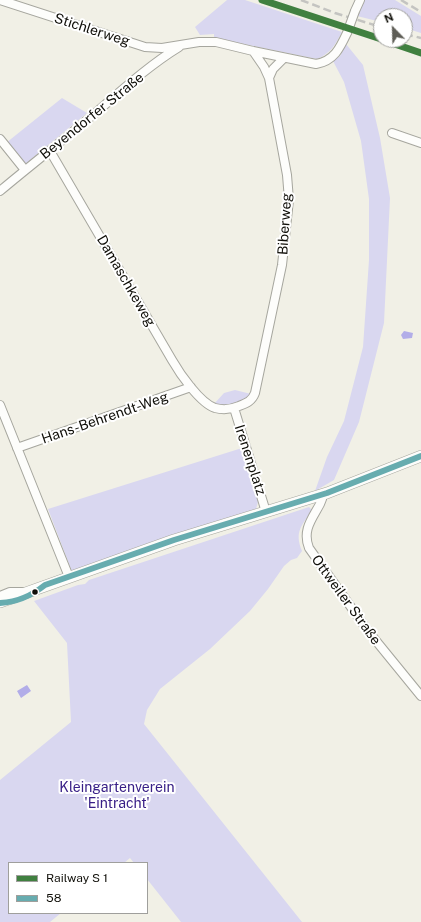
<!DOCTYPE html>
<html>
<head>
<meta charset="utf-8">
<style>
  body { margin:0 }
  #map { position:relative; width:421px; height:922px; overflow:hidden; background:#f1f0e6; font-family:"Public Sans",sans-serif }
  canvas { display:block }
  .legend { position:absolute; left:8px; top:862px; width:140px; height:52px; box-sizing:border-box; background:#fff; border:1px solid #9f9f9c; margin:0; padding:5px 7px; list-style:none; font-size:12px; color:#0f0e08 }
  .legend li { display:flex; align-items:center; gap:8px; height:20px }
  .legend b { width:20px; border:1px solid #9f9f9c }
  .north { position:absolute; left:373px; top:8px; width:40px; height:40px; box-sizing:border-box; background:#fff; border:1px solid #9f9f9c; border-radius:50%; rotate:337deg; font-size:11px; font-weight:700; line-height:16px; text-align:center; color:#0f0e08 }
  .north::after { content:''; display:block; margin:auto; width:14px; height:18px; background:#5e5d56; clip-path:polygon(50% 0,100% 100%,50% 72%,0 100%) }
</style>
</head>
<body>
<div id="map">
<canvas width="421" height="922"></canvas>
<ul class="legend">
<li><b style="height:5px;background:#408040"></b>Railway S 1</li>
<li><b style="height:5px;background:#67acaf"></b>58</li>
</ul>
<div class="north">N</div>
</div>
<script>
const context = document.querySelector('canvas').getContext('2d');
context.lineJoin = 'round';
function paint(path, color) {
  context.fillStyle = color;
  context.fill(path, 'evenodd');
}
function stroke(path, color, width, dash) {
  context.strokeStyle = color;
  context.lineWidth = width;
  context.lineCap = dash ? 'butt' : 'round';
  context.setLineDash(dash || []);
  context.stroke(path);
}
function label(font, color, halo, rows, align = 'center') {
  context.font = font + ' "Public Sans",sans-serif';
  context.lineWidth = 4;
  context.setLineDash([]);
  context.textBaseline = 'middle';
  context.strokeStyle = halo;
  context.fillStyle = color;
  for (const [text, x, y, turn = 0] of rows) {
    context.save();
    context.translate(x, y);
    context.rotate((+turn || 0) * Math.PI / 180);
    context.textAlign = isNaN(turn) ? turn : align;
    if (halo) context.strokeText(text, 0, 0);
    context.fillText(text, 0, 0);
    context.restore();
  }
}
const green = new Path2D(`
  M 227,0 L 245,0 L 342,32 C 335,45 331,53 317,59 L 214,38 L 214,34 L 200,35 L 195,27 Z
  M 364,0 L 395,0 L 421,16 L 421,33 L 405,28 L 405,16 L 381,16 L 381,22 L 357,16 Z
  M 346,44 L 363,65 L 380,138 L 390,198 L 384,323 L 359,422 L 334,480 L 315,491 L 327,457 L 344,421 L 363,347 L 369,260 L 369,199 L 361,141 L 344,82 L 333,61 L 340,56 Z
  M 62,98 L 87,113 L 24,165 L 6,143 Z
  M 235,390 L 251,394 C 244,402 224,408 214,404 L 224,393 Z
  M 242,448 L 258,497 L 258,502 L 256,509 L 72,572 L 48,509 Z
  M 309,507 L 312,510 C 302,526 294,531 302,551 L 297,558 L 291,560 L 284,566 L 268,589 L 250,611 L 210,649 L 160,689 L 147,710 L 144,724 L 302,922 L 181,922 L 147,879 L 147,863 L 134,863 L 130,858 L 124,863 L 9,863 L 9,913 L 61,913 L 50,922 L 0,922 L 0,780 L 71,722 L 67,643 L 34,601 L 78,585 L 85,584 L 89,580 Z`);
const water = new Path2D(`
  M 404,331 L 413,333 L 412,338 L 403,339 L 401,335 Z
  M 27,685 L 31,691 L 21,698 L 17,691 Z`);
const street = new Path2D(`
  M 0,0 L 145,47 L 162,48 L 199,42 L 216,42 L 253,51 L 316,64 C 334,61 340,48 347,33
  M 355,11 L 360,0
  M 269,78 L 273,69 L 284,58
  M 392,133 L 421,143
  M 0,139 L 25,170
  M 50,151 L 172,360 C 180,374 200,403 215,408 C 223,410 232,409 239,406 C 247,403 252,401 255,393 L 282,265 L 289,200 L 287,175 L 269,78 L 264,67 L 253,51
  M 0,191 C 31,165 62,141 93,115 C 120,92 148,66 179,47
  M 0,405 L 69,577
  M 234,408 L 266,512
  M 17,448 L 191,387
  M 321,495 L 322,499 L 320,504 C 312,519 302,530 309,548 L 368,631 L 421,696
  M 0,596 L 10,592 L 22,592`);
const secondary = new Path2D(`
  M 0,602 L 174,540 L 327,493 L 421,456`);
const rail = new Path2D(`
  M 301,0 L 335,13 L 381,27
  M 401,0 L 421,12
  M 405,34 L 421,38`);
const streetBridge = new Path2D(`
  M 347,33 L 355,11`);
const bus1 = new Path2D(`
  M 0,603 C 18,602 31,596 45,585 L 174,540 L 327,493 L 421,456`);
const rail1 = new Path2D(`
  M 262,0 L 381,39
  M 383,40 L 421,53`);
const markers = [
  [35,592,3.5,"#0f0e08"]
];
const streetNames = [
  ["Stichlerweg",92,30,18],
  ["Beyendorfer Straße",92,116,-39],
  ["Biberweg",285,224,-86],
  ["Damaschkeweg",126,281,60],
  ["Hans-Behrendt-Weg",105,418,-19],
  ["Irenenplatz",250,460,72],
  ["Ottweiler Straße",346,600,54]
];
const parkNames = [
  ["Kleingartenverein",117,788],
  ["'Eintracht'",117,804]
];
paint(green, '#d9d7f0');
paint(water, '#b2ade8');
stroke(street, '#a6a69e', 10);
stroke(secondary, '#a6a69e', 12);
stroke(street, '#fdfdfb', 8);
stroke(secondary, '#fdfdfb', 11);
stroke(rail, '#c4c4c1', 2.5, [8, 4]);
stroke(streetBridge, '#a6a69e', 10, []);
stroke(streetBridge, '#fdfdfb', 8);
stroke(bus1, '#67acaf', 6);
stroke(rail1, '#408040', 7);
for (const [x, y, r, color] of markers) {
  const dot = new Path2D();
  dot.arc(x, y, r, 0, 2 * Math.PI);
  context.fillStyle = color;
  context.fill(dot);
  stroke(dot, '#fff', 1.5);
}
label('14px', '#0f0e08', '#fff', streetNames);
label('14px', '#392087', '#fff', parkNames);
</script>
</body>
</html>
